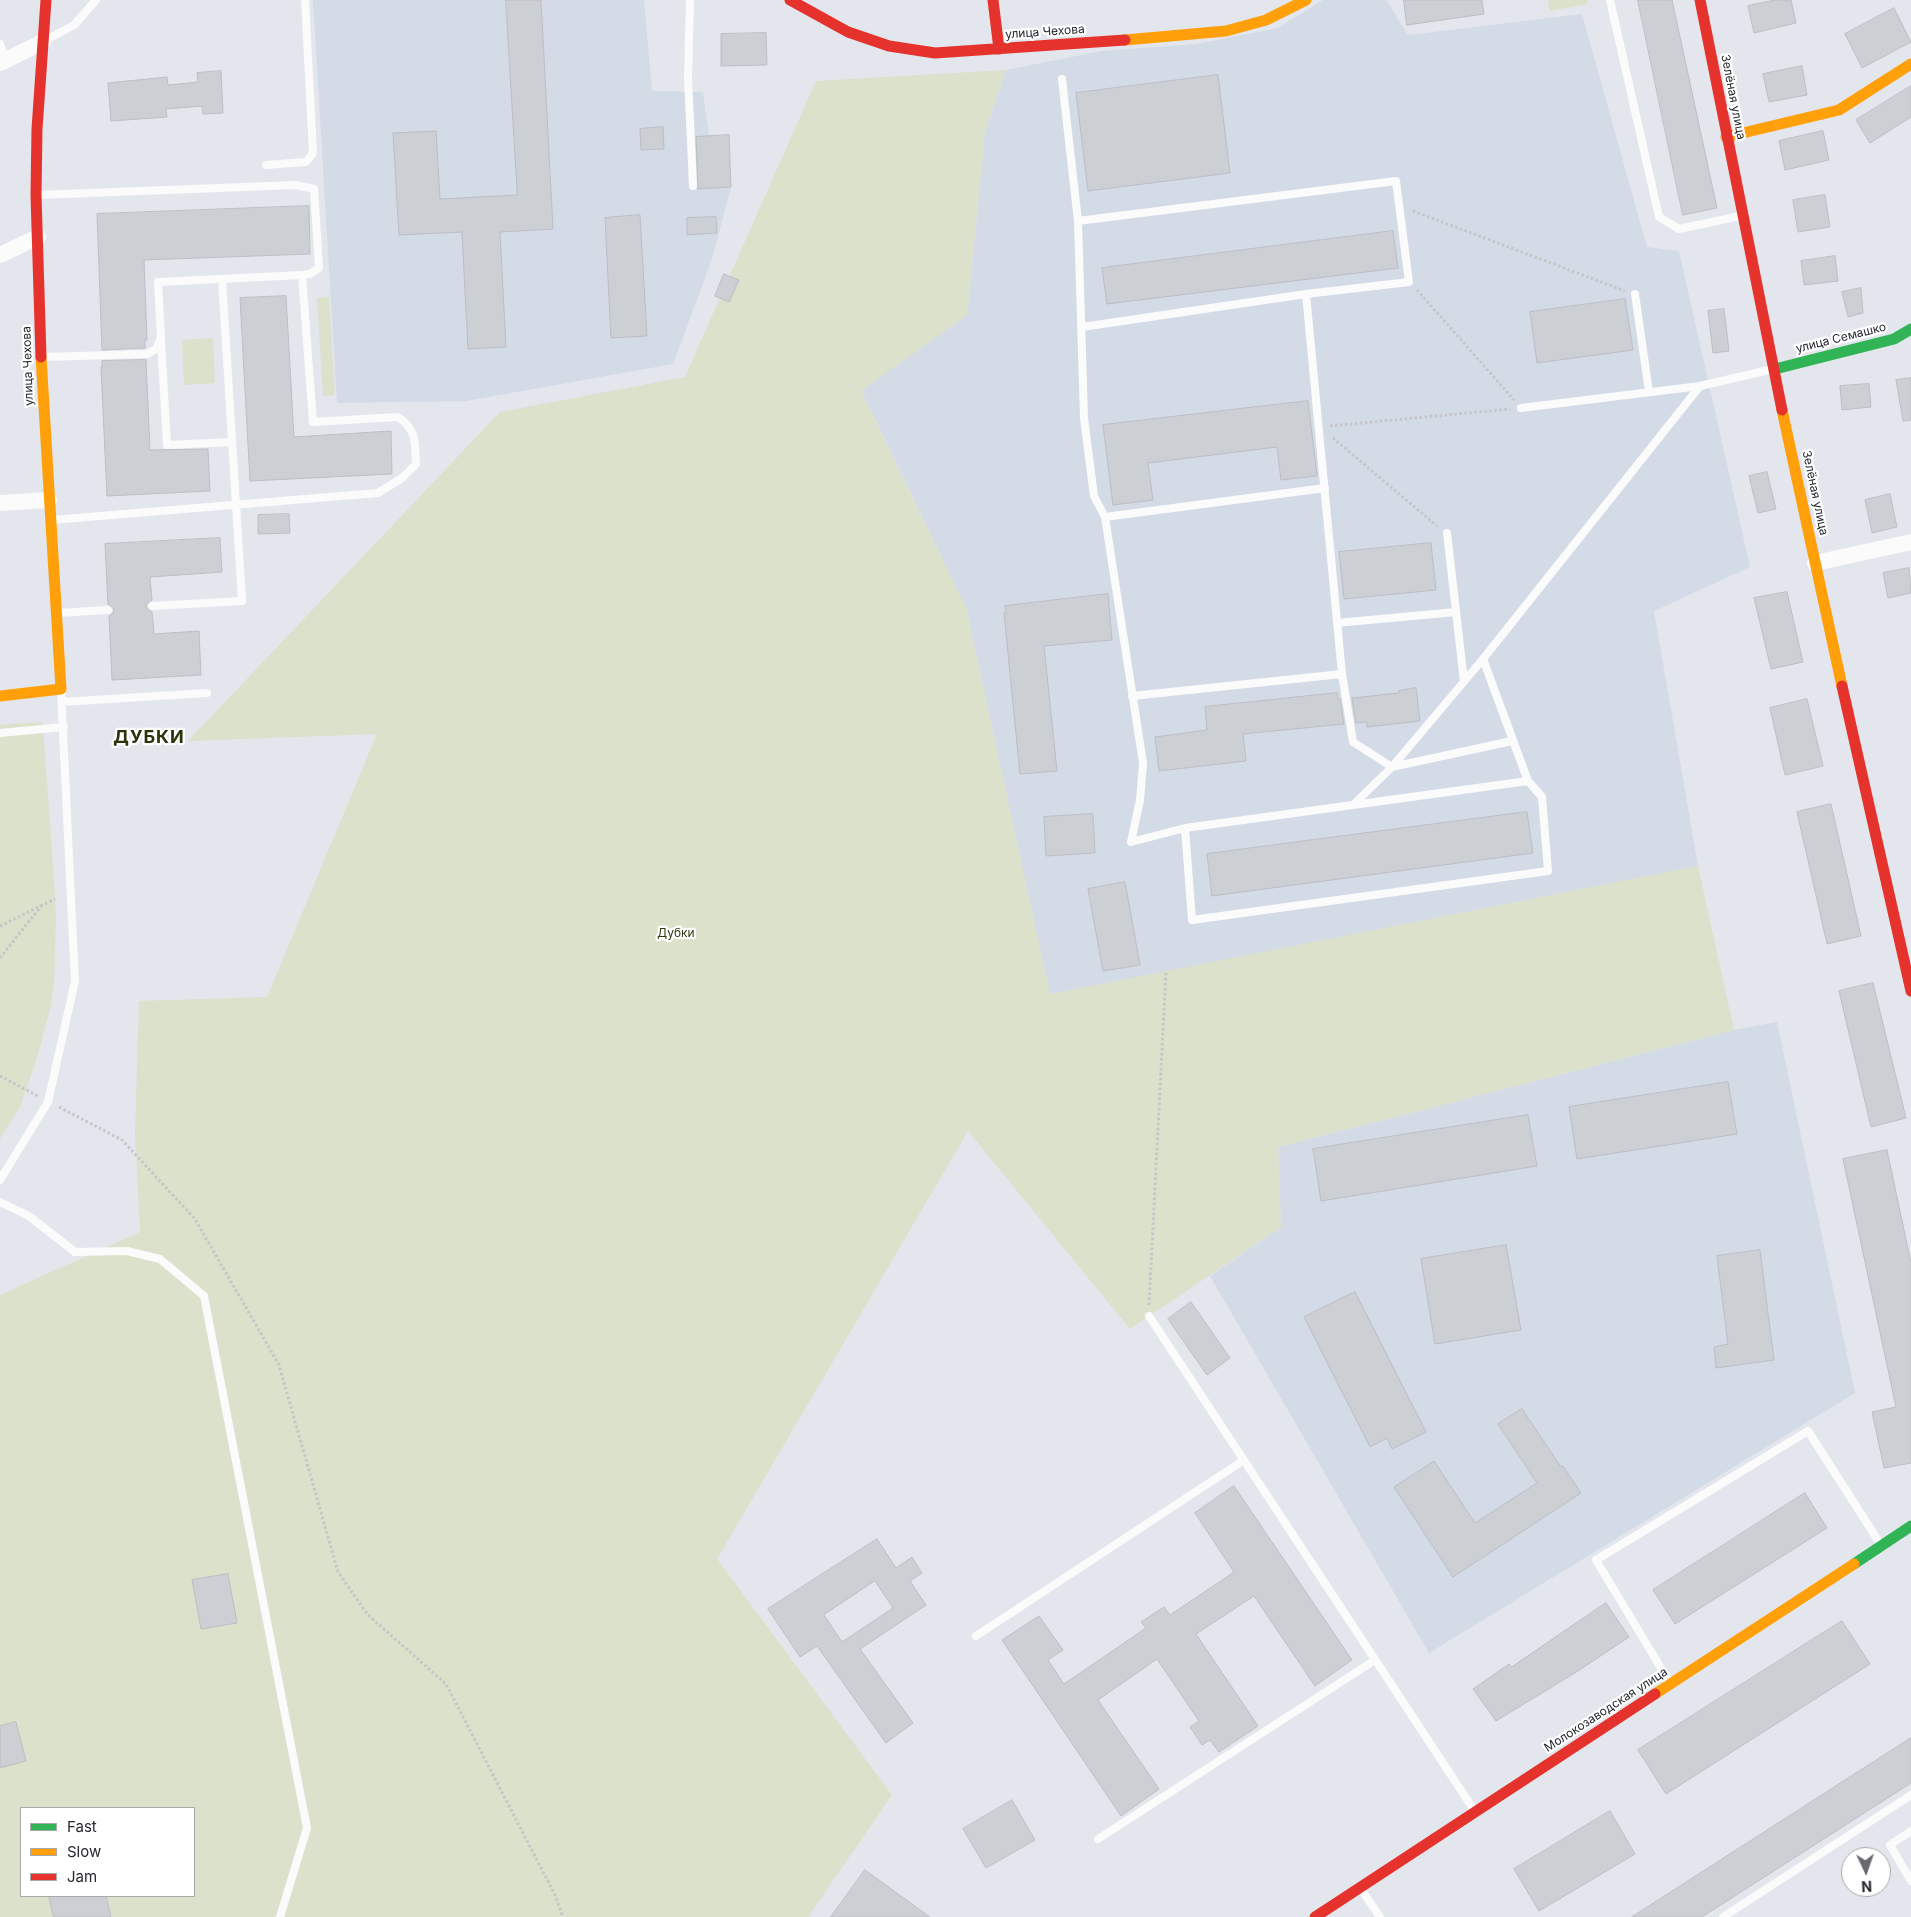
<!DOCTYPE html>
<html>
<head>
<meta charset="utf-8">
<style>
  body { margin:0 }
  #map { position:relative; width:1911px; height:1917px; overflow:hidden; background:#e3e6ed; font-family:Inter,sans-serif }
  canvas { display:block }
  .legend { position:absolute; left:20px; top:1807px; width:175px; height:90px; box-sizing:border-box; background:#fff; border:1px solid #a8a9ab; margin:0; padding:6px 9px; list-style:none; font-size:15px; color:#25282c }
  .legend li { display:flex; align-items:center; gap:10px; height:25px }
  .legend b { width:25px; border:1px solid #a8a9ab }
  .north { position:absolute; left:1841px; top:1847px; width:50px; height:50px; box-sizing:border-box; background:#fff; border:1px solid #a8a9ab; border-radius:50%; rotate:177deg; font-size:14px; font-weight:700; line-height:20px; text-align:center; color:#25282c }
  .north::after { content:''; display:block; margin:auto; width:18px; height:22px; background:#686a70; clip-path:polygon(50% 0,100% 100%,50% 72%,0 100%) }
</style>
</head>
<body>
<div id="map">
<canvas width="1911" height="1917"></canvas>
<ul class="legend">
<li><b style="height:6px;background:#30b455"></b>Fast</li>
<li><b style="height:6px;background:#ff9f0a"></b>Slow</li>
<li><b style="height:6px;background:#e5322d"></b>Jam</li>
</ul>
<div class="north">N</div>
</div>
<script>
const context = document.querySelector('canvas').getContext('2d');
context.lineJoin = 'round';
function paint(path, color) {
  context.fillStyle = color;
  context.fill(path, 'evenodd');
}
function stroke(path, color, width, dash) {
  context.strokeStyle = color;
  context.lineWidth = width;
  context.lineCap = dash ? 'butt' : 'round';
  context.setLineDash(dash || []);
  context.stroke(path);
}
function label(font, color, halo, rows, align = 'center') {
  context.font = font + ' Inter,sans-serif';
  context.lineWidth = 4.5;
  context.setLineDash([]);
  context.textBaseline = 'middle';
  context.strokeStyle = halo;
  context.fillStyle = color;
  for (const [text, x, y, turn = 0] of rows) {
    context.save();
    context.translate(x, y);
    context.rotate((+turn || 0) * Math.PI / 180);
    context.textAlign = isNaN(turn) ? turn : align;
    if (halo) context.strokeText(text, 0, 0);
    context.fillText(text, 0, 0);
    context.restore();
  }
}
const built = new Path2D(`
  M 313,0 L 644,0 L 652,91 L 703,92 L 709,136 L 729,135 L 731,187 L 712,259 L 673,364 L 466,401 L 337,403 Z
  M 1323,0 L 1386,0 L 1408,35 L 1582,14 L 1647,247 L 1679,251 L 1750,567 L 1654,611 L 1698,866 L 1050,995 L 966,608 L 861,390 L 967,315 L 985,132 L 1006,70 L 1102,51 L 1196,44 L 1278,28 Z
  M 1777,1022 L 1855,1393 L 1429,1653 L 1210,1276 L 1281,1227 L 1278,1147 L 1734,1030 Z`);
const green = new Path2D(`
  M 1548,0 L 1587,0 L 1588,4 L 1550,11 Z
  M 1006,70 L 985,132 L 967,315 L 861,391 L 966,608 L 1050,994 L 1698,866 L 1734,1030 L 1278,1147 L 1281,1227 L 1130,1329 L 968,1131 L 717,1559 L 892,1795 L 808,1917 L 0,1917 L 0,1295 L 140,1232 L 135,1133 L 139,1001 L 267,997 L 377,734 L 188,741 L 500,412 L 685,377 L 816,81 ZM 21,1808 L 194,1808 L 194,1896 L 21,1896 Z
  M 329,297 L 335,395 L 323,396 L 317,298 Z
  M 213,338 L 215,383 L 184,385 L 182,340 Z
  M 42,722 L 44,741 L 54,879 L 56,919 L 54,981 L 51,1005 L 37,1058 L 20,1107 L 0,1139 L 0,725 Z`);
const building = new Path2D(`
  M 506,0 L 541,0 L 553,229 L 500,232 L 506,347 L 468,349 L 462,232 L 399,235 L 393,133 L 436,131 L 440,199 L 517,195 Z
  M 1404,0 L 1482,0 L 1484,14 L 1407,25 Z
  M 1638,0 L 1672,0 L 1717,208 L 1683,215 Z
  M 1775,0 L 1791,0 L 1796,23 L 1754,33 L 1748,6 Z
  M 1894,8 L 1911,42 L 1862,68 L 1845,34 Z
  M 766,33 L 767,65 L 721,66 L 721,34 Z
  M 1802,66 L 1807,95 L 1769,102 L 1763,74 Z
  M 221,71 L 223,113 L 203,114 L 202,106 L 166,109 L 167,117 L 111,121 L 108,83 L 167,77 L 168,85 L 198,82 L 197,73 Z
  M 1218,75 L 1230,173 L 1088,191 L 1076,93 Z
  M 1911,86 L 1911,117 L 1870,143 L 1856,120 Z
  M 663,127 L 664,149 L 641,150 L 640,129 Z
  M 1823,131 L 1829,160 L 1785,170 L 1779,141 Z
  M 729,135 L 731,187 L 698,189 L 696,137 Z
  M 1825,195 L 1830,227 L 1798,232 L 1793,200 Z
  M 309,206 L 310,254 L 144,260 L 147,340 L 145,340 L 145,348 L 102,350 L 97,214 Z
  M 640,215 L 647,336 L 611,338 L 605,218 Z
  M 716,217 L 717,233 L 687,235 L 687,218 Z
  M 1393,231 L 1398,268 L 1107,304 L 1102,268 Z
  M 1835,256 L 1838,281 L 1804,285 L 1801,261 Z
  M 724,274 L 739,280 L 729,302 L 715,296 Z
  M 1861,288 L 1863,313 L 1848,317 L 1842,292 Z
  M 286,296 L 294,437 L 391,431 L 392,474 L 250,481 L 240,298 Z
  M 1625,299 L 1633,350 L 1537,363 L 1530,312 Z
  M 1724,309 L 1729,351 L 1713,353 L 1708,311 Z
  M 146,360 L 150,450 L 208,449 L 210,491 L 107,496 L 101,367 L 102,367 L 102,361 Z
  M 1911,378 L 1911,420 L 1903,421 L 1896,380 Z
  M 1869,384 L 1871,407 L 1842,410 L 1840,386 Z
  M 1308,401 L 1317,476 L 1281,480 L 1277,447 L 1148,463 L 1153,500 L 1113,505 L 1103,425 Z
  M 1767,472 L 1776,509 L 1758,513 L 1749,476 Z
  M 1890,494 L 1897,527 L 1872,533 L 1865,500 Z
  M 289,514 L 290,533 L 258,534 L 258,515 Z
  M 220,538 L 222,572 L 150,577 L 152,600 L 149,602 L 146,606 L 148,609 L 152,612 L 154,634 L 199,631 L 201,675 L 112,680 L 109,616 L 113,613 L 114,609 L 108,604 L 105,544 Z
  M 1431,543 L 1436,590 L 1344,599 L 1339,552 Z
  M 1909,568 L 1911,593 L 1888,598 L 1883,573 Z
  M 1787,592 L 1803,662 L 1771,669 L 1754,598 Z
  M 1108,594 L 1112,640 L 1044,646 L 1057,771 L 1020,774 L 1004,613 L 1006,613 L 1005,606 Z
  M 1416,688 L 1420,721 L 1367,727 L 1367,722 L 1356,723 L 1352,698 L 1399,693 L 1399,691 Z
  M 1337,693 L 1338,699 L 1340,699 L 1344,724 L 1243,734 L 1246,761 L 1159,771 L 1155,737 L 1207,730 L 1205,707 Z
  M 1807,699 L 1823,766 L 1785,775 L 1770,708 Z
  M 1831,804 L 1861,936 L 1827,944 L 1797,812 Z
  M 1527,812 L 1533,853 L 1212,896 L 1207,854 Z
  M 1093,814 L 1095,853 L 1046,856 L 1044,817 Z
  M 1125,882 L 1140,965 L 1103,971 L 1088,889 Z
  M 1873,983 L 1906,1118 L 1871,1127 L 1839,991 Z
  M 1728,1082 L 1737,1134 L 1577,1159 L 1569,1107 Z
  M 1528,1115 L 1537,1166 L 1321,1201 L 1313,1149 Z
  M 1887,1150 L 1911,1263 L 1911,1463 L 1884,1468 L 1872,1412 L 1896,1407 L 1843,1159 Z
  M 1506,1245 L 1521,1330 L 1435,1344 L 1421,1259 Z
  M 1760,1250 L 1774,1360 L 1716,1368 L 1714,1347 L 1728,1344 L 1717,1256 Z
  M 1355,1292 L 1426,1432 L 1392,1449 L 1387,1438 L 1370,1447 L 1304,1317 Z
  M 1191,1302 L 1230,1358 L 1207,1375 L 1168,1319 Z
  M 1522,1409 L 1561,1467 L 1563,1466 L 1581,1493 L 1453,1577 L 1394,1487 L 1434,1461 L 1475,1523 L 1537,1483 L 1498,1424 Z
  M 1234,1486 L 1352,1660 L 1315,1686 L 1254,1596 L 1196,1634 L 1258,1726 L 1219,1752 L 1210,1740 L 1202,1745 L 1190,1727 L 1199,1721 L 1157,1659 L 1098,1700 L 1159,1789 L 1121,1816 L 1002,1640 L 1039,1616 L 1063,1650 L 1048,1660 L 1064,1684 L 1146,1628 L 1141,1622 L 1164,1607 L 1170,1615 L 1234,1572 L 1195,1513 Z
  M 1805,1493 L 1827,1528 L 1675,1624 L 1653,1590 Z
  M 877,1539 L 896,1568 L 912,1557 L 922,1573 L 910,1581 L 926,1605 L 860,1649 L 913,1723 L 886,1743 L 817,1646 L 800,1657 L 768,1609 ZM 875,1581 L 893,1608 L 842,1642 L 824,1615 Z
  M 228,1574 L 237,1623 L 201,1629 L 192,1580 Z
  M 1606,1603 L 1629,1637 L 1578,1671 L 1496,1721 L 1473,1689 L 1509,1664 L 1511,1667 Z
  M 1842,1621 L 1870,1664 L 1666,1794 L 1638,1750 Z
  M 16,1722 L 26,1761 L 0,1768 L 0,1726 Z
  M 1911,1738 L 1911,1783 L 1702,1917 L 1632,1917 Z
  M 1012,1800 L 1035,1840 L 986,1868 L 963,1829 Z
  M 1610,1811 L 1635,1854 L 1539,1911 L 1514,1869 Z
  M 865,1870 L 930,1917 L 831,1917 Z
  M 49,1896 L 106,1896 L 111,1917 L 54,1917 Z`);
const path = new Path2D(`
  M 1413,211 L 1625,291
  M 1417,290 L 1514,400
  M 1330,426 L 1510,409
  M 1333,438 L 1437,526
  M 0,926 L 55,899
  M 0,958 L 42,905
  M 0,1076 L 38,1096
  M 59,1107 L 122,1140 L 195,1219 L 279,1365 L 338,1572 L 368,1615 L 446,1684 L 554,1893 L 563,1917
  M 1149,1305 L 1166,972`);
const lane = new Path2D(`
  M 690,0 L 688,78 L 693,186
  M 1610,0 L 1659,217 L 1679,229 L 1740,216
  M 46,40 L 74,25 L 96,0
  M 0,44 L 6,60
  M 1062,79 L 1078,221 L 1084,418 L 1094,496 L 1105,517 L 1143,763 L 1140,800 L 1131,842 L 1185,828
  M 266,165 L 306,162 L 313,153 L 305,0
  M 38,195 L 295,185 L 314,189 L 319,268 L 310,274 L 302,275 L 158,282 L 161,338 L 156,349 L 147,354 L 43,357
  M 1078,221 L 1396,181 L 1409,282 L 1306,294 L 1082,327
  M 1306,294 L 1342,674 L 1353,742 L 1392,767 L 1512,741
  M 1635,294 L 1649,392
  M 161,340 L 167,445 L 232,442
  M 1521,408 L 1700,386
  M 1105,517 L 1325,488
  M 52,520 L 378,493 L 402,478 L 416,464 C 415,442 417,430 398,417 L 313,422 L 302,275
  M 1447,533 L 1464,681
  M 152,606 L 242,601 L 222,279
  M 58,613 L 108,610
  M 1337,623 L 1456,612
  M 1483,659 L 1528,781 L 1542,797 L 1548,871 L 1192,920 L 1185,828 L 1528,781
  M 1132,696 L 1342,674
  M 62,702 L 207,693
  M 0,733 L 64,727
  M 1353,805 L 1392,767 L 1483,659 L 1700,386 L 1773,369
  M 0,1180 L 48,1102 L 75,981 L 61,691
  M 0,1202 L 29,1216 L 75,1252 L 127,1251 L 160,1259 L 204,1296 L 307,1828 L 280,1917
  M 1149,1316 L 1474,1810
  M 976,1636 L 1244,1460
  M 1670,1683 L 1596,1560 L 1808,1431 L 1881,1545
  M 1911,1831 L 1890,1845 L 1911,1881
  M 1098,1839 L 1375,1660
  M 1361,1889 L 1380,1917
  M 1723,1917 L 1911,1795`);
const street = new Path2D(`
  M 0,63 L 43,42
  M 0,255 L 38,237
  M 0,503 L 49,500
  M 1815,563 L 1911,542`);
const fast = new Path2D(`
  M 1775,369 L 1894,339 L 1911,329
  M 1854,1564 L 1911,1526`);
const slow = new Path2D(`
  M 1125,40 L 1226,31 L 1266,20 L 1306,0
  M 1726,137 L 1839,110 L 1911,64
  M 1782,410 L 1842,686
  M 0,696 L 61,689 L 41,357
  M 1655,1694 L 1854,1564`);
const jam = new Path2D(`
  M 790,0 L 848,32 L 889,46 L 935,53 L 1125,40
  M 993,0 L 999,49
  M 1700,0 L 1782,410
  M 41,357 L 36,195 L 37,129 L 46,0
  M 1842,686 L 1911,991
  M 1315,1917 L 1655,1694`);
const streetNames = [
  ["улица Чехова",1045,32,-4],
  ["Зелёная улица",1733,97,79],
  ["улица Семашко",1841,338,-14],
  ["улица Чехова",28,366,-92],
  ["Зелёная улица",1815,493,78],
  ["Молокозаводская улица",1606,1710,-33]
];
const parkNames = [
  ["Дубки",676,933]
];
const districtNames = [
  ["ДУБКИ",149,738]
];
paint(built, '#d3dbe7');
paint(green, '#dbe1ca');
paint(building, '#cccfd4');
stroke(building, '#bcbec4', 1);
stroke(path, '#c6c6c9', 3, [2.5, 2.5]);
stroke(lane, '#fbfbfc', 8);
stroke(street, '#fbfbfc', 16);
stroke(fast, '#30b455', 11);
stroke(slow, '#ff9f0a', 11);
stroke(jam, '#e5322d', 11);
label('12px', '#25282c', '#fff', streetNames);
label('12px', '#33390e', '#fff', parkNames);
context.letterSpacing = '1px';
label('bold 18px', '#2c3209', '#fff', districtNames);
context.letterSpacing = '0px';
</script>
</body>
</html>
